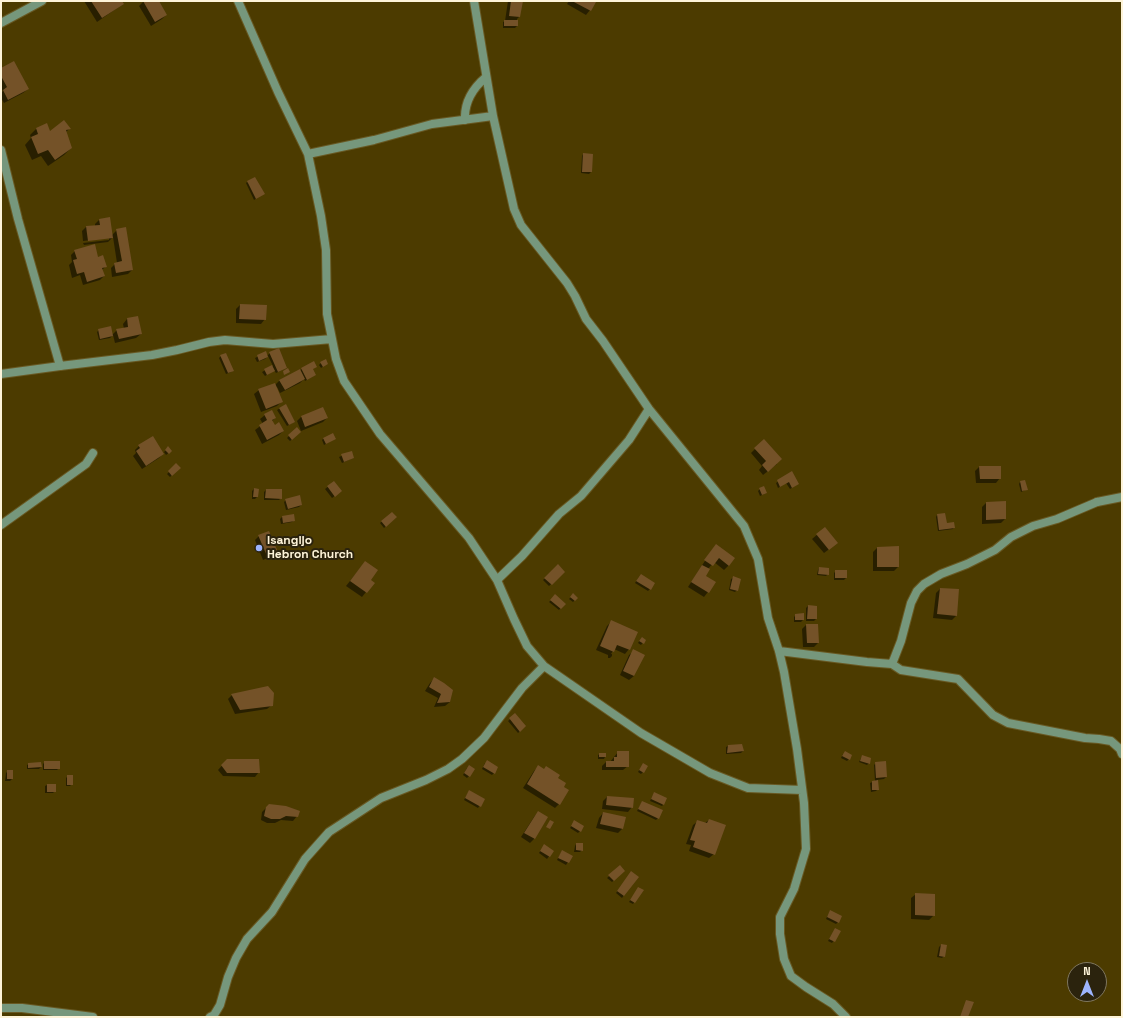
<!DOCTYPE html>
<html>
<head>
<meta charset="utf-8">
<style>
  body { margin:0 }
  #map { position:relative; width:1123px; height:1018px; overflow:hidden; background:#4c3b00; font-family:"Space Grotesk",sans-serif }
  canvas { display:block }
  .frame { position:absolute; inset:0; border:2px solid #fef4d9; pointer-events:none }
  .north { position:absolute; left:1067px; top:962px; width:40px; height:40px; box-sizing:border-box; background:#2b230d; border:1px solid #7f775f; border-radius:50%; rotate:0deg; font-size:11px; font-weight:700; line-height:16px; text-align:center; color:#fef4d9 }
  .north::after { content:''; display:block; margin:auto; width:14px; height:18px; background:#9db4fd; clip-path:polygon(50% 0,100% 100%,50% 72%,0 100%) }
</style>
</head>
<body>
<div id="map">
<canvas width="1123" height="1018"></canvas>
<div class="frame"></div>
<div class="north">N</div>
</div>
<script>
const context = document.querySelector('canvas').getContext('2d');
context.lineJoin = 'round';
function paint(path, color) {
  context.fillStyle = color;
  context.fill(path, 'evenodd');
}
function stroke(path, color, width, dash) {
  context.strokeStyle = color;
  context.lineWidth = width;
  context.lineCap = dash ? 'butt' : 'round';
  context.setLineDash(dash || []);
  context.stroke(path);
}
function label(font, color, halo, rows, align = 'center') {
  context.font = font + ' "Space Grotesk",sans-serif';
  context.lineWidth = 4;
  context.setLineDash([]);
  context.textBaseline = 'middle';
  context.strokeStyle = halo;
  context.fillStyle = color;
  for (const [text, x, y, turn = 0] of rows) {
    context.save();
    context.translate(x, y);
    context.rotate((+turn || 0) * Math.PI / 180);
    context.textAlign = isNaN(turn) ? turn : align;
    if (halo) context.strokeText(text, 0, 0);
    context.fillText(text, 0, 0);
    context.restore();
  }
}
const shadow = new Path2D(`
  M 84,1 L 121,1 L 123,4 L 97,22 Z
  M 144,1 L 158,1 L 166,15 L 162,19 L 151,26 L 139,6 Z
  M 508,1 L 522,1 L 519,17 L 517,19 L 517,26 L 515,28 L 503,28 L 503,22 L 505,21 Z
  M 569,1 L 593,1 L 590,10 L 586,15 L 567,4 Z
  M 1,69 L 28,89 L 23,93 L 4,103 L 1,98 L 1,93 L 3,91 L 1,88 Z
  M 36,129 L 50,132 L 69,129 L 66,132 L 71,148 L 64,155 L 48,166 L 41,156 L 32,160 L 25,145 L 31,138 L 30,135 Z
  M 583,154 L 591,172 L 589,174 L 581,173 L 582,156 Z
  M 247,182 L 263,194 L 254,200 L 246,183 Z
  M 99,220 L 112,235 L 117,230 L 132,270 L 128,274 L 112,277 L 111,268 L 115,264 L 117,263 L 113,237 L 108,242 L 84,245 L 83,243 L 109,240 L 109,238 L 83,241 L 82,231 L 86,227 L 95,226 L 95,224 Z
  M 75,251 L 98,258 L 106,266 L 102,270 L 104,276 L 100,280 L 83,285 L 80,275 L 72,278 L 69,265 L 72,262 L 71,255 Z
  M 240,305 L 265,319 L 261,324 L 236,323 L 236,309 Z
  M 137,317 L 141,334 L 136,338 L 115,343 L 113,335 L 110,338 L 99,340 L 97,332 L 99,330 L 112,335 L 117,330 L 124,329 L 123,324 L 127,319 Z
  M 265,353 L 267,356 L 270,353 L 286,368 L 276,373 L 274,370 L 265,376 L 262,372 L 273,366 L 268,356 L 265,359 L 257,362 L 255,358 Z
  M 221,356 L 233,370 L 231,372 L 226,374 L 219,358 Z
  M 321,363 L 325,365 L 321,368 L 319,365 Z
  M 302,369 L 312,369 L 315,375 L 305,381 L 304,379 L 300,383 L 280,393 L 277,387 L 276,388 L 281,402 L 277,406 L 261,412 L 254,394 L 259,390 L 275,385 L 280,380 Z
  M 285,405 L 294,422 L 287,426 L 277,410 Z
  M 265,415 L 275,418 L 272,421 L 274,426 L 283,431 L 279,435 L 262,444 L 255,430 L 263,424 L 260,419 Z
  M 301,417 L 327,418 L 323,422 L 301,431 L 297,421 Z
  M 296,429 L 300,432 L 290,441 L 287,438 Z
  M 335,438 L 324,445 L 322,440 L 323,439 Z
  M 139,446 L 163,453 L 168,448 L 171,451 L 166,455 L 164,452 L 159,458 L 142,469 L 133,456 L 136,453 L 135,450 Z
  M 755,449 L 777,464 L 763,475 L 759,470 L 762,466 L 751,453 Z
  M 351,452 L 353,458 L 342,463 L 339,457 Z
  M 176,465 L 179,468 L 170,477 L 167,474 Z
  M 980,466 L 1000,478 L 996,483 L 976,483 L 975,471 Z
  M 792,473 L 796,485 L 790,489 L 786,483 L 778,488 L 776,483 Z
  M 334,482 L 339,493 L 332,498 L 325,489 Z
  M 1020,482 L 1027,489 L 1021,492 L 1019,484 Z
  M 254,489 L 258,489 L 257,497 L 255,499 L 252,499 L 252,491 Z
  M 760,489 L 766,493 L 760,496 L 758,491 Z
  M 266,490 L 281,498 L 279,500 L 264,500 L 264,492 Z
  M 286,500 L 301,505 L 299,507 L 286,510 L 284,502 Z
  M 986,503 L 1005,519 L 1001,523 L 982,524 L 982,507 Z
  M 392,513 L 396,517 L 384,528 L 380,523 Z
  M 293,515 L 294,520 L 292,522 L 281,524 L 280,519 L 282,517 Z
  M 937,515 L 946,524 L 954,527 L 953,529 L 938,531 L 936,517 Z
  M 825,528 L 832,547 L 824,553 L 812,539 Z
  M 259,536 L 276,552 L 272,556 L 263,560 L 255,540 Z
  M 877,548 L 898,567 L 894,571 L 873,571 L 873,552 Z
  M 712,550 L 729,565 L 724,570 L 714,562 L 708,569 L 704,576 L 715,583 L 704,597 L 688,587 Z
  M 365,562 L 369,580 L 373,583 L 362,597 L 346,586 Z
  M 558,566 L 564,572 L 549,586 L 543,580 Z
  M 819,568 L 828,574 L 826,576 L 817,575 L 818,570 Z
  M 836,571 L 846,578 L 844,580 L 834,580 L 834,573 Z
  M 639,577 L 650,589 L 648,591 L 635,583 Z
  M 733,578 L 737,590 L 735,592 L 729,590 L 731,579 Z
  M 940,589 L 956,616 L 952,620 L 933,618 L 936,593 Z
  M 573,595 L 577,598 L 573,602 L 569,599 Z
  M 555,596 L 564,604 L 559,610 L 549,602 Z
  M 808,606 L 816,607 L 816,619 L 814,621 L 806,621 L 806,608 Z
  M 796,615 L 803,620 L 801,622 L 794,622 L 794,617 Z
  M 611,622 L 629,649 L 625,654 L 614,649 L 611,654 L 612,654 L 612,656 L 610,658 L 608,658 L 608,655 L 596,650 L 607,626 Z
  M 806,625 L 818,643 L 814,647 L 803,647 L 802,629 Z
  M 640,640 L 645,640 L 641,645 L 638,643 Z
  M 634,651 L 634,676 L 629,680 L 620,675 L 629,655 Z
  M 435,678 L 450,702 L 445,706 L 434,707 L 438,698 L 425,691 L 430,683 Z
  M 232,695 L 272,705 L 267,709 L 235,714 L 228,699 Z
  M 515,715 L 525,726 L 518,733 L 508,721 Z
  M 728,746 L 743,751 L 741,753 L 726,754 L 726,747 Z
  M 618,752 L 628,766 L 623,770 L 602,770 L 602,766 L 606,762 L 610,762 Z
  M 600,754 L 605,757 L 604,759 L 598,759 L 598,755 Z
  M 843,754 L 849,759 L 847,761 L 841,758 Z
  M 862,756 L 869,763 L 867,765 L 859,762 Z
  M 227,760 L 259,772 L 255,777 L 223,776 L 218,770 Z
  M 45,762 L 59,768 L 57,770 L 43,770 L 43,764 Z
  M 885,762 L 886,777 L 884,779 L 877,780 L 878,789 L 876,791 L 871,792 L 870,783 L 875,781 L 874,765 L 876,763 Z
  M 485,763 L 494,773 L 492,775 L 482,769 Z
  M 29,764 L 41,767 L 39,769 L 27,769 L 27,765 Z
  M 643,764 L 643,772 L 641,774 L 638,772 Z
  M 538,767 L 557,778 L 559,804 L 555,808 L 523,788 L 534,771 Z
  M 467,768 L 469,776 L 467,778 L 463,775 Z
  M 8,771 L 12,779 L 10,781 L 5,781 L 6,773 Z
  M 68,776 L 72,784 L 70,786 L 66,786 L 66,778 Z
  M 47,785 L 55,791 L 53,793 L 45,793 L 45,786 Z
  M 468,793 L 484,799 L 478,808 L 464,800 Z
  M 654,793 L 663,805 L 662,806 L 650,801 Z
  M 607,797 L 632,807 L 628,812 L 602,809 L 603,801 Z
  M 642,802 L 658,818 L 656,820 L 637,811 Z
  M 269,805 L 297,816 L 293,821 L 281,820 L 275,823 L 267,823 L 261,820 L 262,812 Z
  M 538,812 L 547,818 L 534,839 L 530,843 L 521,837 L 534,817 Z
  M 603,813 L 625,818 L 622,829 L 618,833 L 596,828 L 599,818 Z
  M 709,820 L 714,854 L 709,858 L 689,851 L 691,845 L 686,844 L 693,825 L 698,821 L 705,823 Z
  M 573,824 L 580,831 L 578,833 L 570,828 Z
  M 576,844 L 582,850 L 580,852 L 574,852 L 575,846 Z
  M 543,847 L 553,851 L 547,859 L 539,853 Z
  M 562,851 L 572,856 L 566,865 L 557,860 Z
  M 620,867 L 624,871 L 612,882 L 607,878 Z
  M 630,875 L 637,877 L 622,898 L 616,893 Z
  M 637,890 L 642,890 L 633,904 L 629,902 Z
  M 916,894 L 934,915 L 929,920 L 911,919 L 911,898 Z
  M 830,911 L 838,922 L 836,924 L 826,919 Z
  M 834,931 L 840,932 L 832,943 L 828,941 Z
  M 941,945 L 944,956 L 942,958 L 937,957 L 939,947 Z`);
const building = new Path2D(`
  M 91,1 L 122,1 L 124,4 L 102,18 Z
  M 143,1 L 159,1 L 167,15 L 155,22 Z
  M 511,1 L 523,1 L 520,17 L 509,16 Z
  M 572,1 L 595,1 L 596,2 L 591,11 Z
  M 504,20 L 518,20 L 518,26 L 504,26 Z
  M 14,61 L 29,89 L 8,100 L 3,90 L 7,87 L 1,76 L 1,68 Z
  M 64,120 L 71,129 L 66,130 L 72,148 L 55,160 L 48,150 L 38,154 L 31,137 L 38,134 L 36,128 L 47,123 L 50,131 Z
  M 583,153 L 593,154 L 592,172 L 582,172 Z
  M 255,177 L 265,194 L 256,199 L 247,181 Z
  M 110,217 L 113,238 L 88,241 L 86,226 L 100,225 L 99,219 Z
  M 126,227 L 133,270 L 116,273 L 114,263 L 122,261 L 116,229 Z
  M 95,244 L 98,257 L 103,255 L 107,267 L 102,268 L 105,276 L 87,282 L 84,272 L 77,274 L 73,260 L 77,259 L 74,250 Z
  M 240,304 L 267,305 L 266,320 L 239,319 Z
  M 138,316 L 142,334 L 119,339 L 116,329 L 128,327 L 127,318 Z
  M 111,326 L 113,336 L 100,339 L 98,329 Z
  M 279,348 L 287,368 L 278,372 L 269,352 Z
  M 266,351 L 268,357 L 259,361 L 257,355 Z
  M 226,353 L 234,371 L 228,373 L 220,355 Z
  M 326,359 L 328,364 L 323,367 L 320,362 Z
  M 314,361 L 317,367 L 313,369 L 316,375 L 307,380 L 301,368 Z
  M 272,365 L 275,371 L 267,375 L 264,369 Z
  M 288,368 L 290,372 L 284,375 L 283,371 Z
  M 300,369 L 305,379 L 285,390 L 279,380 Z
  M 275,383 L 283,402 L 266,409 L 258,389 Z
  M 286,404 L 295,422 L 289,425 L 279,408 Z
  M 323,407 L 328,418 L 305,427 L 301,416 Z
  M 272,410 L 276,418 L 272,420 L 275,425 L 279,422 L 284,431 L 267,440 L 259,425 L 267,420 L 264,414 Z
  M 297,427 L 301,432 L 292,440 L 288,435 Z
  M 333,433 L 336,439 L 326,444 L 323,438 Z
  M 153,436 L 164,454 L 146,466 L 136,451 L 140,448 L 138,445 Z
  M 764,439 L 782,459 L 768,472 L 762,465 L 766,461 L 754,448 Z
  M 168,446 L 172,451 L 169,454 L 165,450 Z
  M 352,451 L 354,458 L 344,462 L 341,454 Z
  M 176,463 L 181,468 L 172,476 L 168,471 Z
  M 979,466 L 1001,466 L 1001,479 L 980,479 Z
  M 792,471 L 799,484 L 792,488 L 789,482 L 780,487 L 777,480 Z
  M 1025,480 L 1028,490 L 1022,491 L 1020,481 Z
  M 334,481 L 342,491 L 335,497 L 327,486 Z
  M 764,486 L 767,493 L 762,495 L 759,488 Z
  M 254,488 L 259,489 L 258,497 L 253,497 Z
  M 266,489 L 282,489 L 282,499 L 265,498 Z
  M 300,495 L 302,505 L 288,509 L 285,499 Z
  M 1006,501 L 1006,519 L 986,520 L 986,502 Z
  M 392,512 L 397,517 L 386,527 L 381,521 Z
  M 945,513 L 947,523 L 954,522 L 955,528 L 939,530 L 937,514 Z
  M 294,514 L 295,521 L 283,523 L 282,516 Z
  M 825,527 L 838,543 L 829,550 L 816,534 Z
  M 269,531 L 278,552 L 267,556 L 258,535 Z
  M 716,544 L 735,558 L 729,566 L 719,558 L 713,566 L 704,560 Z
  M 899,546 L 899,567 L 877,567 L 877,547 Z
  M 365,561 L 378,570 L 371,580 L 375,583 L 367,593 L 350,581 Z
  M 558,564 L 565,572 L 552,585 L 544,578 Z
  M 702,565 L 710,569 L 706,576 L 716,582 L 709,593 L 691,582 Z
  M 819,567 L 829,568 L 829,575 L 818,574 Z
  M 835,570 L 847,570 L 847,578 L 835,578 Z
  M 641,574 L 655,583 L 651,590 L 636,581 Z
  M 733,576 L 741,579 L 738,591 L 730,589 Z
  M 940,588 L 959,589 L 957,616 L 937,614 Z
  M 573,593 L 578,598 L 575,601 L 570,597 Z
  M 555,594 L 566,604 L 561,609 L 550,600 Z
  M 808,605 L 817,606 L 817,619 L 807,619 Z
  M 804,613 L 804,620 L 795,620 L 795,614 Z
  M 611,620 L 638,632 L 630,650 L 617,645 L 614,652 L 600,646 Z
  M 806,624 L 818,624 L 819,643 L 807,643 Z
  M 642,637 L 646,640 L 644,644 L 639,641 Z
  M 633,649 L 645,655 L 634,676 L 623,671 Z
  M 434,677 L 444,683 L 453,690 L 450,702 L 437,703 L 441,694 L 429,687 Z
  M 268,686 L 274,693 L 273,706 L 240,710 L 231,694 Z
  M 515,713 L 526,726 L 520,732 L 509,718 Z
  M 742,744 L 744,751 L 727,753 L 728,745 Z
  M 617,751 L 629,751 L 629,767 L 606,767 L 606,761 L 614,761 L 614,757 L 617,757 Z
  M 845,751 L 852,755 L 850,760 L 842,756 Z
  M 599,753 L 606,753 L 606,757 L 599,757 Z
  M 862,755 L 871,758 L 870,764 L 860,761 Z
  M 227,759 L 259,759 L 260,773 L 227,773 L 221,765 Z
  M 487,760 L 498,767 L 495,774 L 483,767 Z
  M 44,761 L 60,761 L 60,769 L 44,769 Z
  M 886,761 L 887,777 L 876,778 L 875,762 Z
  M 41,762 L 42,767 L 28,768 L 28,763 Z
  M 643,763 L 648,766 L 644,773 L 639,770 Z
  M 469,765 L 475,769 L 470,777 L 464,773 Z
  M 538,765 L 544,769 L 546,766 L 560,775 L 558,778 L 566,783 L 564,787 L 569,790 L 560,805 L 527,784 Z
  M 7,770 L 13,770 L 13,779 L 7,779 Z
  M 67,775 L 73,775 L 73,785 L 67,785 Z
  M 878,780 L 879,790 L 872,790 L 872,781 Z
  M 47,784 L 56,784 L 56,792 L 47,792 Z
  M 469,790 L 485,799 L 481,807 L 465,798 Z
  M 654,792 L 667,798 L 664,805 L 651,799 Z
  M 607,796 L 634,798 L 633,808 L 606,805 Z
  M 642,801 L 663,810 L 659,819 L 638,809 Z
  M 269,804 L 286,806 L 300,811 L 298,817 L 286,816 L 280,819 L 271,819 L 264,816 L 266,807 Z
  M 538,811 L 548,817 L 535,839 L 524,833 Z
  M 603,812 L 626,817 L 623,829 L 600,824 Z
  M 709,819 L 726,825 L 715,855 L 693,847 L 695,841 L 690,840 L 697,820 L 707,823 Z
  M 550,820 L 554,822 L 550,829 L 546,827 Z
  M 574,820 L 584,826 L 581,832 L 571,826 Z
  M 576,843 L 583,843 L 583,851 L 576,850 Z
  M 544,844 L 554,851 L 550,857 L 540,851 Z
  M 562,850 L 573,856 L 569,863 L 558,858 Z
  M 620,865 L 625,871 L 614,881 L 608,875 Z
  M 631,871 L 639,877 L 624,896 L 617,891 Z
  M 638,887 L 644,890 L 635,903 L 630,900 Z
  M 915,893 L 935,894 L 935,916 L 915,915 Z
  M 830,910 L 842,916 L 839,923 L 827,917 Z
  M 835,928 L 841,931 L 835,942 L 829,939 Z
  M 941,944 L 947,945 L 945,957 L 939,956 Z
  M 966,1000 L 974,1002 L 968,1017 L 960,1017 Z`);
const service = new Path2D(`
  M 1,374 L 60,366
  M 1097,502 L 1122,497`);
const minor = new Path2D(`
  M 238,1 L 278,92 L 308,154 L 321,216 L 326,250 L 327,314 L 336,359 L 344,381 L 380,434 L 469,538 L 497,580 L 514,619 L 527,646 L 544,666 L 641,733 L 710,773 L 748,788 L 802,790
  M 474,1 L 493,116 L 514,209 L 521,225 L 567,283 L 575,296 L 586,319 L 603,341 L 649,409 L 744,526 L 758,559 L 768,618 L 779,651 L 784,672 L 797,749 L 804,803 L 806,849 L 794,889 L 780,917 L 780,934 L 784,959 L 791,976 L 806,987 L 833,1004 L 846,1017
  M 1,23 L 42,1
  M 465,120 C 464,102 473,88 486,77
  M 1,150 L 18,219 L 60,366 L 152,355 L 177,350 L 209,342 L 225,340 L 273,344 L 332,339
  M 308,154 L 374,140 L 432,124 L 493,116
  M 1,525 L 86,464 L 93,453
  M 497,580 L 522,556 L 559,514 L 581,496 L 629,440 L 649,409
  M 779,651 L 867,662 L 892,664 L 901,641 L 911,603 L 917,591 L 924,584 L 941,574 L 967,564 L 995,550 L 1011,537 L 1033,526 L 1057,519 L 1097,502
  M 892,664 L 901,670 L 958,679 L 993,715 L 1008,723 L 1085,738 L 1099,739 L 1111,741 L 1120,749 L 1122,754
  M 1,1008 L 22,1008 L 93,1017
  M 210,1017 L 214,1015 L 220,1005 L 228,977 L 236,958 L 247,939 L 272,912 L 305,859 L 329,832 L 381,798 L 426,780 L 448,769 L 462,759 L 484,738 L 522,688 L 544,666`);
const markers = [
  [259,548,4,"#9db4fd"]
];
const poiNames = [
  ["Isangijo",267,541],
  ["Hebron Church",267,555]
];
paint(shadow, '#0007');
paint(building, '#745228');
stroke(service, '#685923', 10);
stroke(minor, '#685923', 10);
stroke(service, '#76977c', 8);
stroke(minor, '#76977c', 8);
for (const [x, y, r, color] of markers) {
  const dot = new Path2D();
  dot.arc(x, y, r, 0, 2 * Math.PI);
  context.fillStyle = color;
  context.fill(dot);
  stroke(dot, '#2b230d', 1.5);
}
label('bold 12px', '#fef4d9', '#2b230d', poiNames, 'left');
</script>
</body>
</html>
